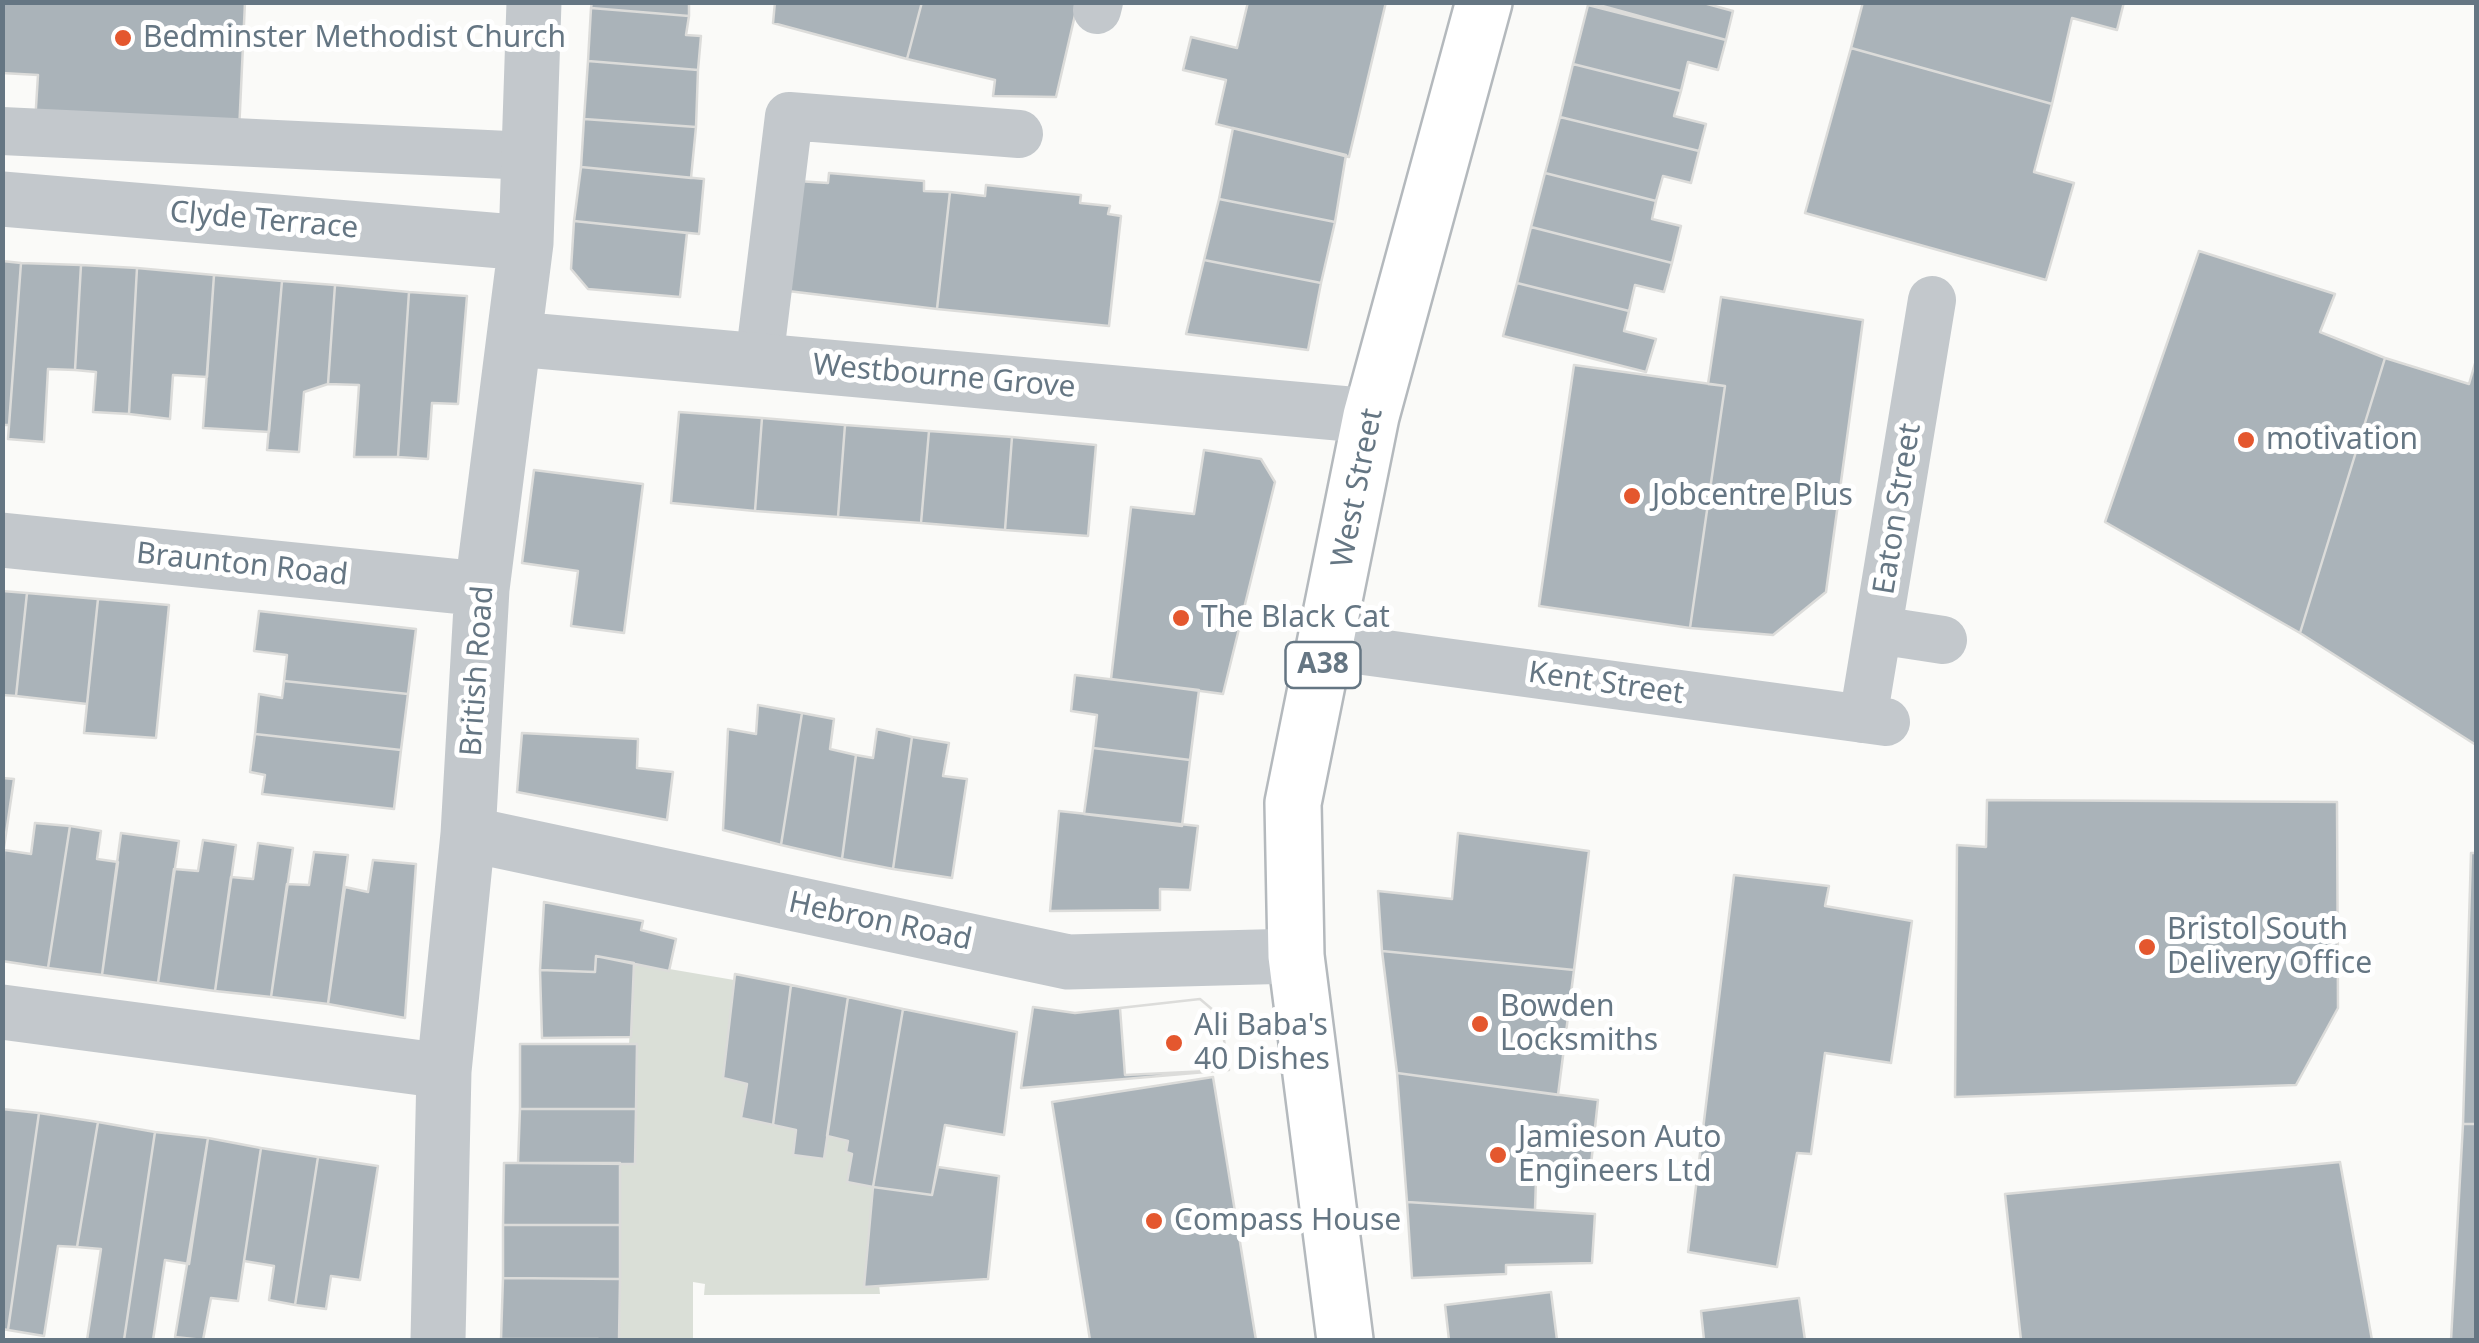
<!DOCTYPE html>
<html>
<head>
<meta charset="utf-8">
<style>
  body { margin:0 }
  #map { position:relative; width:2479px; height:1343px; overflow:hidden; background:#fafaf8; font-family:"Noto Sans",sans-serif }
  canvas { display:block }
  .frame { position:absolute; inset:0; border:5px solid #657683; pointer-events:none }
</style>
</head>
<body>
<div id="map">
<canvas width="2479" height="1343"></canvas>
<div class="frame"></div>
</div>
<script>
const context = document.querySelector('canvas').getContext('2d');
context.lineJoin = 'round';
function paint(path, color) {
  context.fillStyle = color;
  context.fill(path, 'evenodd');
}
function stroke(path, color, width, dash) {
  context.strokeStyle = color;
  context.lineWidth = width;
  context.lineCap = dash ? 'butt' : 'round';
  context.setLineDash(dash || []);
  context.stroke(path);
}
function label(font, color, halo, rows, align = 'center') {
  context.font = font + ' "Noto Sans",sans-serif';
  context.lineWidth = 10;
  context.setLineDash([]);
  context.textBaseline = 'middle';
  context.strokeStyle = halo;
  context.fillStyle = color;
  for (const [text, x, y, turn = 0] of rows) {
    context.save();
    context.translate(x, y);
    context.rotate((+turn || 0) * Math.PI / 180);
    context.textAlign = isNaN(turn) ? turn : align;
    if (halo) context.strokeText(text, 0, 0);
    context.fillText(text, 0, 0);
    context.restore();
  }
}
const green = new Path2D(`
  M 634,963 L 734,980 L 723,1077 L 747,1084 L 741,1118 L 796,1130 L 793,1155 L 824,1159 L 827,1136 L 848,1141 L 852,1154 L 848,1182 L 873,1187 L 864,1286 L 879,1285 L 880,1294 L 704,1295 L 705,1284 L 693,1282 L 693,1340 L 619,1340 L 620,1163 L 635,1163 L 637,1045 L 629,1044 Z`);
const building = new Path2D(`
  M 2,2 L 245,2 L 239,132 L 35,123 L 38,75 L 2,73 Z
  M 592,2 L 689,2 L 689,16 L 591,8 Z
  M 775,2 L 922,2 L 907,59 L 773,23 Z
  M 922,2 L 1078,2 L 1056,97 L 993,96 L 995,80 L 907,59 Z
  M 1248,2 L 1386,2 L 1349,157 L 1216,124 L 1226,80 L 1183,70 L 1191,37 L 1237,48 Z
  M 1588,2 L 1700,2 L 1733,11 L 1726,40 Z
  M 1863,2 L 2124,2 L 2117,30 L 2072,18 L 2052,104 L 1851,48 Z
  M 1588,5 L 1726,40 L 1718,70 L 1688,62 L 1681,91 L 1573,64 Z
  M 591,8 L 689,16 L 686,35 L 701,36 L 698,70 L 588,61 Z
  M 1851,48 L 2052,104 L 2034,172 L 2074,183 L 2046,280 L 1805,213 Z
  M 588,61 L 698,70 L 696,127 L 584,119 Z
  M 1573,64 L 1681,91 L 1674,116 L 1706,124 L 1699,151 L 1560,117 Z
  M 1560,117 L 1699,151 L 1691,183 L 1663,176 L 1656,201 L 1545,173 Z
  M 584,119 L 696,127 L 691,178 L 581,167 Z
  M 1233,128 L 1346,155 L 1335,222 L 1219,199 Z
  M 581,167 L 704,179 L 699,234 L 574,221 Z
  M 829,173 L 924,181 L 924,191 L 950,192 L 937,309 L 788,291 L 797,181 L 828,183 Z
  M 1545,173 L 1656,201 L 1652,219 L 1681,226 L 1672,263 L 1531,227 Z
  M 986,185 L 1081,195 L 1080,203 L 1110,206 L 1108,214 L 1121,216 L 1109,326 L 937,309 L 950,192 L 985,196 Z
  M 1219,199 L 1335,222 L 1321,283 L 1204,260 Z
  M 574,221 L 687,233 L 680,297 L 588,289 L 571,269 Z
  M 1531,227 L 1672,263 L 1664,292 L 1635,285 L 1629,311 L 1517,283 Z
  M 2199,251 L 2335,294 L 2320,332 L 2385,358 L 2300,633 L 2105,522 Z
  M 1204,260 L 1321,283 L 1308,350 L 1186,334 Z
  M 2,261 L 21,263 L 9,425 L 2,425 Z
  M 21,263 L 81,265 L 75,370 L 48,369 L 44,442 L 8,439 Z
  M 81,265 L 137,268 L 129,414 L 93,412 L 96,372 L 75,370 Z
  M 137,268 L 214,275 L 207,377 L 173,375 L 170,419 L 129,414 Z
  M 214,275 L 282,281 L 269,432 L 203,428 Z
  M 282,281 L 335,285 L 328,384 L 304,392 L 299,452 L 267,450 Z
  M 1517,283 L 1629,311 L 1624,331 L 1656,339 L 1646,372 L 1503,336 Z
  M 335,285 L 409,292 L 398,457 L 354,457 L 359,385 L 328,384 Z
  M 409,292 L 467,296 L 458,404 L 432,403 L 428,459 L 398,457 Z
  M 1721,297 L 1863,320 L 1826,592 L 1773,635 L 1690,628 L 1725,386 L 1708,384 Z
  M 2385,358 L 2469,384 L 2476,360 L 2476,745 L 2300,633 Z
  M 1574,365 L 1725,386 L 1690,628 L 1539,606 Z
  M 679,412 L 762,418 L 755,511 L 671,503 Z
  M 762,418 L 845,425 L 838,517 L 755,511 Z
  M 845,425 L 929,431 L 921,523 L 838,517 Z
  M 929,431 L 1012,437 L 1005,530 L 921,523 Z
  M 1012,437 L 1096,445 L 1088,536 L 1005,530 Z
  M 1204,450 L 1261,459 L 1275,482 L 1223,694 L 1111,679 L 1131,507 L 1194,514 Z
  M 534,470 L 643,484 L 624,633 L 571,626 L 578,571 L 522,563 Z
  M 2,591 L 27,593 L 16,696 L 2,695 Z
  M 27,593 L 98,599 L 87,704 L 16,696 Z
  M 98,599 L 169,605 L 156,738 L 84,733 Z
  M 259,611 L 416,629 L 408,694 L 284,681 L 287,655 L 254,651 Z
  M 1075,675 L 1199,690 L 1190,760 L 1093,748 L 1097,715 L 1071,711 Z
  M 284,681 L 408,694 L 401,750 L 255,734 L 259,694 L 282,698 Z
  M 758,705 L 802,713 L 781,845 L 723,830 L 728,729 L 756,734 Z
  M 802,713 L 834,719 L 830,749 L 856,755 L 842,859 L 781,845 Z
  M 877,729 L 912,737 L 893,869 L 842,859 L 856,755 L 873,758 Z
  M 522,733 L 638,739 L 637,768 L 673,772 L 667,820 L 517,792 Z
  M 255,734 L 401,750 L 394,809 L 262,794 L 265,775 L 250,772 Z
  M 912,737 L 949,743 L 943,776 L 967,779 L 952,878 L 893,869 Z
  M 1093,748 L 1190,760 L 1182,826 L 1084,814 Z
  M 2,778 L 14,779 L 2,861 Z
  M 1987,800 L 2337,802 L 2338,1008 L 2296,1085 L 1955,1097 L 1957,845 L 1986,847 Z
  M 1059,811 L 1198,826 L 1190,890 L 1160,889 L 1160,910 L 1050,911 Z
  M 35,823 L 70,826 L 48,968 L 2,961 L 4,850 L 31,854 Z
  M 70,826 L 101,831 L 97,859 L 118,862 L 102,975 L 48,968 Z
  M 121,833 L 179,841 L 158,983 L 102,975 Z
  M 1458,833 L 1589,851 L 1574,970 L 1382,951 L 1378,891 L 1452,899 Z
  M 203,840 L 236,845 L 215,991 L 158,983 L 174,869 L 198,871 Z
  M 258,843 L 293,848 L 271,997 L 215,991 L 231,877 L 253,879 Z
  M 314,852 L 348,855 L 328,1004 L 271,997 L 287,884 L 309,885 Z
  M 2471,853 L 2476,853 L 2476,1124 L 2463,1124 Z
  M 373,860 L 416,864 L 405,1018 L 328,1004 L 345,887 L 368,892 Z
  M 1734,875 L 1829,886 L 1825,906 L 1912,921 L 1891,1063 L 1825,1053 L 1811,1154 L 1797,1153 L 1777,1267 L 1688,1252 Z
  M 544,902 L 643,921 L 641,930 L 676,939 L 669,971 L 596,956 L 595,972 L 540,970 Z
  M 1382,951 L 1574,970 L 1558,1095 L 1397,1073 Z
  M 596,956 L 634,963 L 631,1037 L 542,1038 L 540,970 L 595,972 Z
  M 735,974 L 791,985 L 773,1125 L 741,1118 L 747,1084 L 723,1078 Z
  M 791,985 L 848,997 L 824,1159 L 793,1155 L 796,1130 L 773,1125 Z
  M 848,997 L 903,1009 L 873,1187 L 847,1182 L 852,1154 L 846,1152 L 848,1141 L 827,1136 Z
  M 1200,999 L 1220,1016 L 1229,1070 L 1125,1075 L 1120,1008 Z
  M 1200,999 L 1220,1016 L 1229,1070 L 1021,1088 L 1033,1007 L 1075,1013 Z
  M 903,1009 L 1017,1032 L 1004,1135 L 945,1125 L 932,1195 L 873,1187 Z
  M 520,1044 L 637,1044 L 636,1109 L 520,1109 Z
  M 1397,1073 L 1598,1100 L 1589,1183 L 1536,1179 L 1535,1210 L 1407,1202 Z
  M 1213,1077 L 1256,1340 L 1090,1340 L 1052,1102 Z
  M 2,1109 L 39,1113 L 8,1330 L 2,1329 Z
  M 520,1109 L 636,1109 L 635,1164 L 518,1163 Z
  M 39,1113 L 98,1122 L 77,1247 L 58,1246 L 44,1336 L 8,1330 Z
  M 98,1122 L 155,1132 L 124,1340 L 87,1340 L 101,1249 L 77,1247 Z
  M 2463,1124 L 2476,1124 L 2476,1340 L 2451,1340 Z
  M 155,1132 L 208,1138 L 189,1264 L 165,1260 L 153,1340 L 124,1340 Z
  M 208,1138 L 261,1148 L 238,1301 L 211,1298 L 203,1340 L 175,1337 Z
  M 261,1148 L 318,1157 L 295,1305 L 269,1300 L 274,1266 L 244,1261 Z
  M 318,1157 L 378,1166 L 360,1280 L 331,1276 L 326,1309 L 295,1305 Z
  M 2340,1162 L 2372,1340 L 2021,1340 L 2005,1194 Z
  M 504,1163 L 620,1163 L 620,1225 L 503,1225 Z
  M 938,1167 L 999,1176 L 988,1279 L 864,1287 L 873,1187 L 932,1195 Z
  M 1407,1202 L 1595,1214 L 1592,1263 L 1506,1265 L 1506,1274 L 1412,1278 Z
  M 503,1225 L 620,1225 L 620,1279 L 503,1278 Z
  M 503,1278 L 620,1279 L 619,1340 L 501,1339 Z
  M 1551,1292 L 1557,1340 L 1449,1340 L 1445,1305 Z
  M 1799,1298 L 1805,1340 L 1704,1340 L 1701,1311 Z
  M 501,1339 L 598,1339 L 598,1340 L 470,1340 Z`);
const lane = new Path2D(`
  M 1097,10 L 1099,2
  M 2,131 L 529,156
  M 759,361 L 789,116 L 1019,134
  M 1878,630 L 1943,640
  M 1327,646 L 1886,722
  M 1863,719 L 1932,300`);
const street = new Path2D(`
  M 2,199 L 526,243
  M 516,339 L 1371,416
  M 2,540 L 482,589
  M 468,834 L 1068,962 L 1296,956
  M 2,1012 L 444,1071
  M 438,1340 L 444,1071 L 468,834 L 482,589 L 526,243 L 534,2`);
const highway = new Path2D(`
  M 1345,1340 L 1296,956 L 1293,803 L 1371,416 L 1484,2`);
const markers = [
  [123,38,10,"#e4572e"],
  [2246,440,10,"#e4572e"],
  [1632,496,10,"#e4572e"],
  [1181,618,10,"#e4572e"],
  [2147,947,10,"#e4572e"],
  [1480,1024,10,"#e4572e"],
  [1174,1043,10,"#e4572e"],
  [1498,1155,10,"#e4572e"],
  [1154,1221,10,"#e4572e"]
];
const shields = [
  [1323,665,75]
];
const shieldNames = [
  ["A38",1323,665]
];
const poiNames = [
  ["Bedminster Methodist Church",143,38],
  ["motivation",2266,440],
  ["Jobcentre Plus",1652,496],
  ["The Black Cat",1201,618],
  ["Bristol South",2167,930],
  ["Delivery Office",2167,964],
  ["Bowden",1500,1007],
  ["Locksmiths",1500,1041],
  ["Ali Baba's",1194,1026],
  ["40 Dishes",1194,1060],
  ["Jamieson Auto",1518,1138],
  ["Engineers Ltd",1518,1172],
  ["Compass House",1174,1221]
];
const streetNames = [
  ["Clyde Terrace",264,221,5],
  ["Westbourne Grove",944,377,5],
  ["West Street",1358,488,-79],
  ["Eaton Street",1898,509,-81],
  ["Braunton Road",242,565,6],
  ["British Road",478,671,-86],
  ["Kent Street",1606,684,8],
  ["Hebron Road",880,922,12]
];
paint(green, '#dadfd7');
paint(building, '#aab3b9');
stroke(building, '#dcdcda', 2.5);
stroke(highway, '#b4b9bd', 60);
stroke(lane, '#c3c8cc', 48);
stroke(street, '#c3c8cc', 55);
stroke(highway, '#fff', 55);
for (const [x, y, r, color] of markers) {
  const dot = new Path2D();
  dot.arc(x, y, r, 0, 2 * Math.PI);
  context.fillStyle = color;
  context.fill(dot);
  stroke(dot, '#fff', 4);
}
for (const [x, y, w] of shields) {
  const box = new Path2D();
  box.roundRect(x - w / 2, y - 23, w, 46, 8);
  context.fillStyle = '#fff';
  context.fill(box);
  stroke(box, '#657683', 2.5);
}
label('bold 28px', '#657683', null, shieldNames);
label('30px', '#657683', '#fff', poiNames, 'left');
label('30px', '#657683', '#fff', streetNames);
</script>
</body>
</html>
